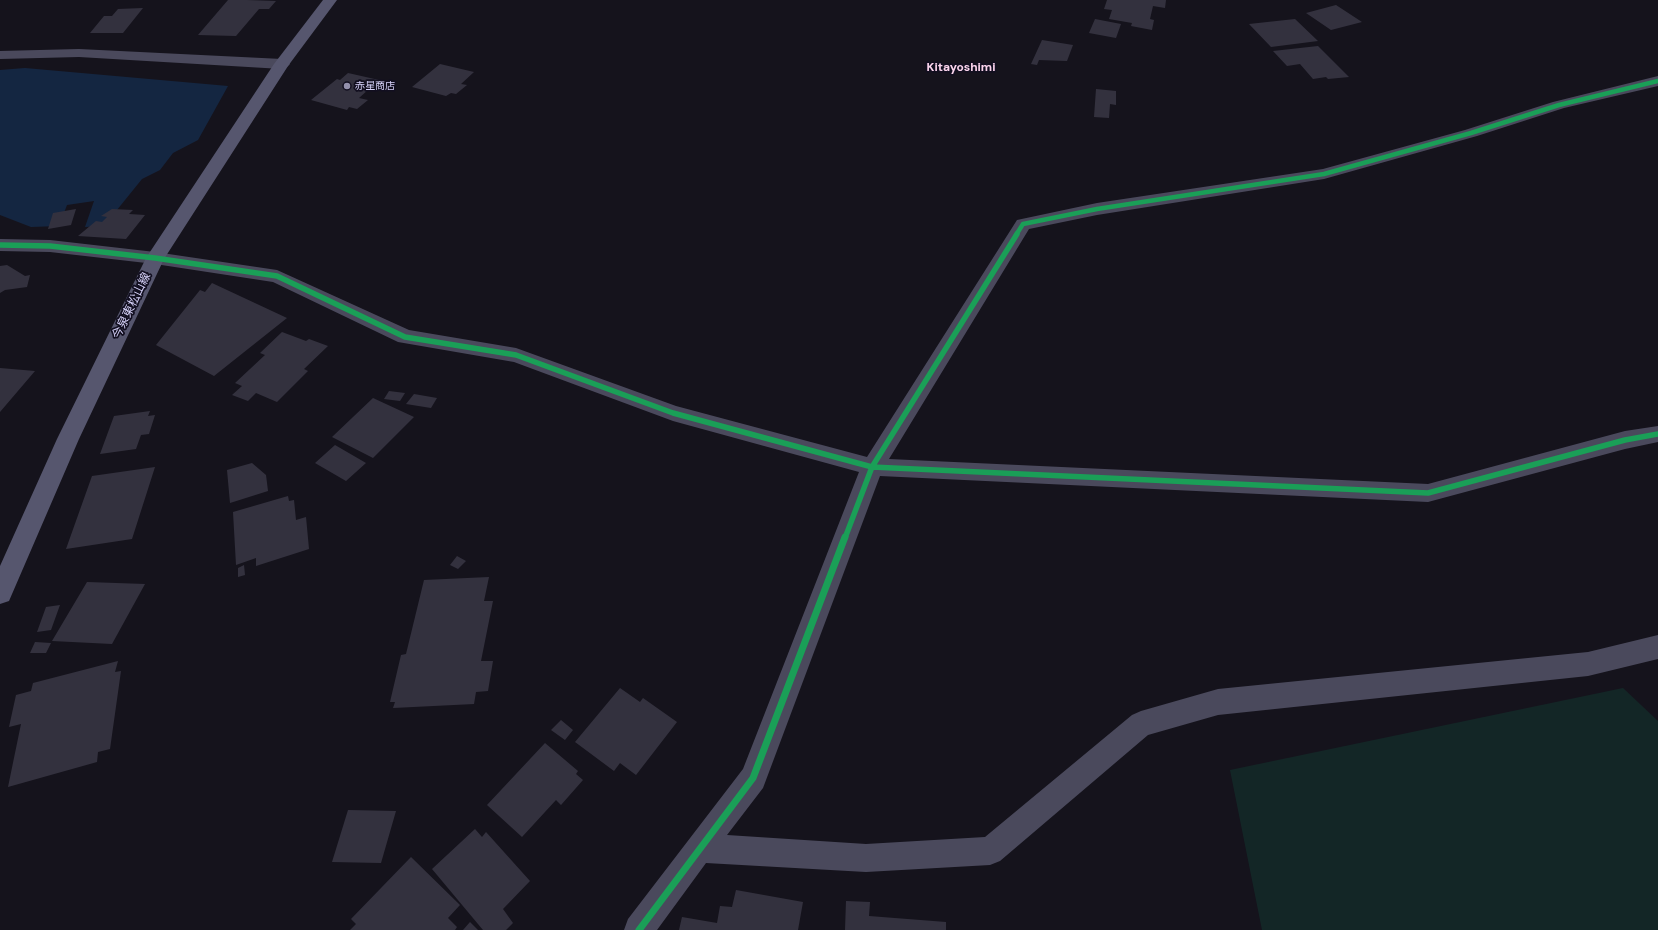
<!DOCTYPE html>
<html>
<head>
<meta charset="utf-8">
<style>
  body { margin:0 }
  canvas { display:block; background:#15131c }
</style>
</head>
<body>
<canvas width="1658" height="930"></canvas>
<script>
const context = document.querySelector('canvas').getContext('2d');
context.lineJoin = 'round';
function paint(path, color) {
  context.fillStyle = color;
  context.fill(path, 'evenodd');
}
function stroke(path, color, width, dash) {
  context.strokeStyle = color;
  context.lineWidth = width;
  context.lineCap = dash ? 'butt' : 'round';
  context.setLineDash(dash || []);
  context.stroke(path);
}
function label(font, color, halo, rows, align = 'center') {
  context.font = font + ' "DM Sans","Noto Sans JP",sans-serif';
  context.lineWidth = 3.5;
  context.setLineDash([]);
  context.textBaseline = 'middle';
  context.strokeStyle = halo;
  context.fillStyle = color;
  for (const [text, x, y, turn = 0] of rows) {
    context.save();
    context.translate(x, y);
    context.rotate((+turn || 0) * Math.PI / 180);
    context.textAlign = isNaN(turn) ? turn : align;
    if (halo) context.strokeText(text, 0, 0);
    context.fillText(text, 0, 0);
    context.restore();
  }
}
const green = new Path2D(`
  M 1623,688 L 1658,721 L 1658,930 L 1262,930 L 1230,770 Z`);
const water = new Path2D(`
  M 25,68 L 228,86 L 198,140 L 173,153 L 160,170 L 142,179 L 104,226 L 85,227 L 94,201 L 67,205 L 59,226 L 31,227 L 0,215 L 0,70 Z`);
const building = new Path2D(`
  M 228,0 L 247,0 L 276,1 L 269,9 L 259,9 L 236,36 L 198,35 Z
  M 1107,0 L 1166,0 L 1165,8 L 1153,6 L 1150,19 L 1154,20 L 1152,30 L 1131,26 L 1132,23 L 1109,19 L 1112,10 L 1104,9 Z
  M 1336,5 L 1362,22 L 1331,30 L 1306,13 Z
  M 143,8 L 123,33 L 90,33 L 104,16 L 112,16 L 118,9 Z
  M 1095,19 L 1121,24 L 1116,38 L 1089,33 Z
  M 1295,19 L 1318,41 L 1271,47 L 1249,24 Z
  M 1042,40 L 1073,45 L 1067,61 L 1039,60 L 1037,65 L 1031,64 Z
  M 1318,46 L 1349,77 L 1328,79 L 1326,77 L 1313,79 L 1300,64 L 1287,66 L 1273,51 Z
  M 440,64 L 474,72 L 461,84 L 467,85 L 456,94 L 451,93 L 446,96 L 412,87 Z
  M 348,73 L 379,80 L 359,98 L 368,100 L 357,109 L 349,107 L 347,110 L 311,100 L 337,79 L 340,80 Z
  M 1096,89 L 1116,91 L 1116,105 L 1110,104 L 1109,118 L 1094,117 Z
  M 76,209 L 71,225 L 48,229 L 53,213 Z
  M 112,209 L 133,210 L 129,214 L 145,215 L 126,239 L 78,236 L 96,221 L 102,222 L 107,217 L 101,216 Z
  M 7,265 L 25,276 L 30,275 L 27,287 L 5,290 L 0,293 L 0,266 Z
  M 212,283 L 287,318 L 214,376 L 156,345 L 200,290 L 205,292 Z
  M 282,332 L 306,341 L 309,339 L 328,346 L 304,369 L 308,371 L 277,402 L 256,393 L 248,401 L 232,395 L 242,386 L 235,383 L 265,355 L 260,353 Z
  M 0,368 L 35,371 L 0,412 Z
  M 389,391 L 405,393 L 400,401 L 384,399 Z
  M 414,394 L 437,398 L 431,408 L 406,404 Z
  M 373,398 L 414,417 L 373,458 L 332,437 Z
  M 150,411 L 148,416 L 155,415 L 149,434 L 141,435 L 136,449 L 100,454 L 114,416 Z
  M 335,445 L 366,463 L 346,481 L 315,463 Z
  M 252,463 L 266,475 L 268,491 L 230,503 L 227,470 Z
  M 155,467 L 132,539 L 66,549 L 92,476 Z
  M 288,496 L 289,501 L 294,500 L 296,520 L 306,517 L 309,549 L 256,566 L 256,558 L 236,565 L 233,512 Z
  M 457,556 L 466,561 L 458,569 L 450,565 Z
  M 244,565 L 245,575 L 238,577 L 238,568 Z
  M 489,577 L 484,601 L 493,601 L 481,661 L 493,661 L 488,691 L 476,692 L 474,704 L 393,708 L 395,702 L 390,702 L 401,655 L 406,654 L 424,580 Z
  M 87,582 L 145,584 L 112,644 L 52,641 Z
  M 60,605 L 51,630 L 37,632 L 46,607 Z
  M 35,642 L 51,643 L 46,653 L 30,653 Z
  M 118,661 L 115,672 L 121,671 L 110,749 L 98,752 L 97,762 L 8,787 L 21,724 L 9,727 L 16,695 L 31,691 L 33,683 Z
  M 620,688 L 640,702 L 643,698 L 677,722 L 636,775 L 620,763 L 614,771 L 575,742 Z
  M 561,720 L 573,730 L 565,740 L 551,730 Z
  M 545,743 L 578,771 L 576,774 L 583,780 L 561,805 L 556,800 L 522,837 L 487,805 Z
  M 348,810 L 396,811 L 381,863 L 332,862 Z
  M 475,829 L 482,837 L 486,832 L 530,881 L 503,909 L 513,923 L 506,930 L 483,930 L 432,869 Z
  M 411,857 L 460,905 L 448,918 L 457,927 L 455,930 L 350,930 L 356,924 L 351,919 Z
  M 736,890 L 803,902 L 798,930 L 679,930 L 682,917 L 717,923 L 720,906 L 732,907 Z
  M 846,901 L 870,902 L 869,916 L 946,922 L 946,930 L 845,930 Z
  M 470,922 L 478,930 L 463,930 Z`);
const minor = new Path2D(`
  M 1658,76 L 1658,86 L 1564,108 L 1477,136 L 1324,179 L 1097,215 L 1029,229 L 889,459 L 1428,484 L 1625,431 L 1658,426 L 1658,442 L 1625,449 L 1428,502 L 880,476 L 763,788 L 727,835 L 866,844 L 985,837 L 1132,715 L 1141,711 L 1218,689 L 1588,652 L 1658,635 L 1658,659 L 1588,676 L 1218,715 L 1148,735 L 1000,861 L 990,865 L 866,872 L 706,863 L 657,930 L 624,930 L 628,919 L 743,769 L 859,472 L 673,421 L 514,362 L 398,342 L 273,282 L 155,264 L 50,252 L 0,251 L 0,239 L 50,240 L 155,252 L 277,270 L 409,330 L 516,348 L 676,406 L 867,457 L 1017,220 L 1097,203 L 1323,169 L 1465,130 L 1553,102 Z`);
const tertiary = new Path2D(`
  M 79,49 L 282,59 L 287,61 L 290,64 L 287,67 L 282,69 L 79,57 L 0,59 L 0,51 Z`);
const secondary = new Path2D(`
  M 323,0 L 337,0 L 288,66 L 164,259 L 79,439 L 9,601 L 0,604 L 0,566 L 57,439 L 146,258 L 274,64 Z`);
const cyclewayFar2 = new Path2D(`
  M 1016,235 L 1023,224 L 1097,209 L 1324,174 L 1471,133 L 1559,105 L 1658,81`);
const cyclewayFar1 = new Path2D(`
  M 0,245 L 50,246 L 155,258 L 277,276 L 405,337 L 516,355 L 673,413 L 872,467 L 1428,493 L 1625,440 L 1658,434
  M 845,538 L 872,467 L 1017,234`);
const cycleway = new Path2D(`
  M 639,930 L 753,778 L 845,537`);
const markers = [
  [347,86,4,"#9390ac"]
];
const farPoinames = [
  ["赤星商店",355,86]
];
const farQuarternames = [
  ["Kitayoshimi",961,68]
];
const streetNames = [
  ["今泉東松山線",132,306,-64]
];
paint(green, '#132626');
paint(water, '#142641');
paint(building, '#33313e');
paint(minor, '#4a495c');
paint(tertiary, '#4a495c');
paint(secondary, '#56566e');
stroke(cyclewayFar2, '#1a9f57', 4.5);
stroke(cyclewayFar1, '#1a9f57', 5.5);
stroke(cycleway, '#1a9f57', 7);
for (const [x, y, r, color] of markers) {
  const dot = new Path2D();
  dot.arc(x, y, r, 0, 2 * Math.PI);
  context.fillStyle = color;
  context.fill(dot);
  stroke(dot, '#120f20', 1.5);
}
label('10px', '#d7d3fa', '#120f20', farPoinames, 'left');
label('bold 12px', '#fbd5ed', '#120f20', farQuarternames);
label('12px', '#d7d3fa', '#120f20', streetNames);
</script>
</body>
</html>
